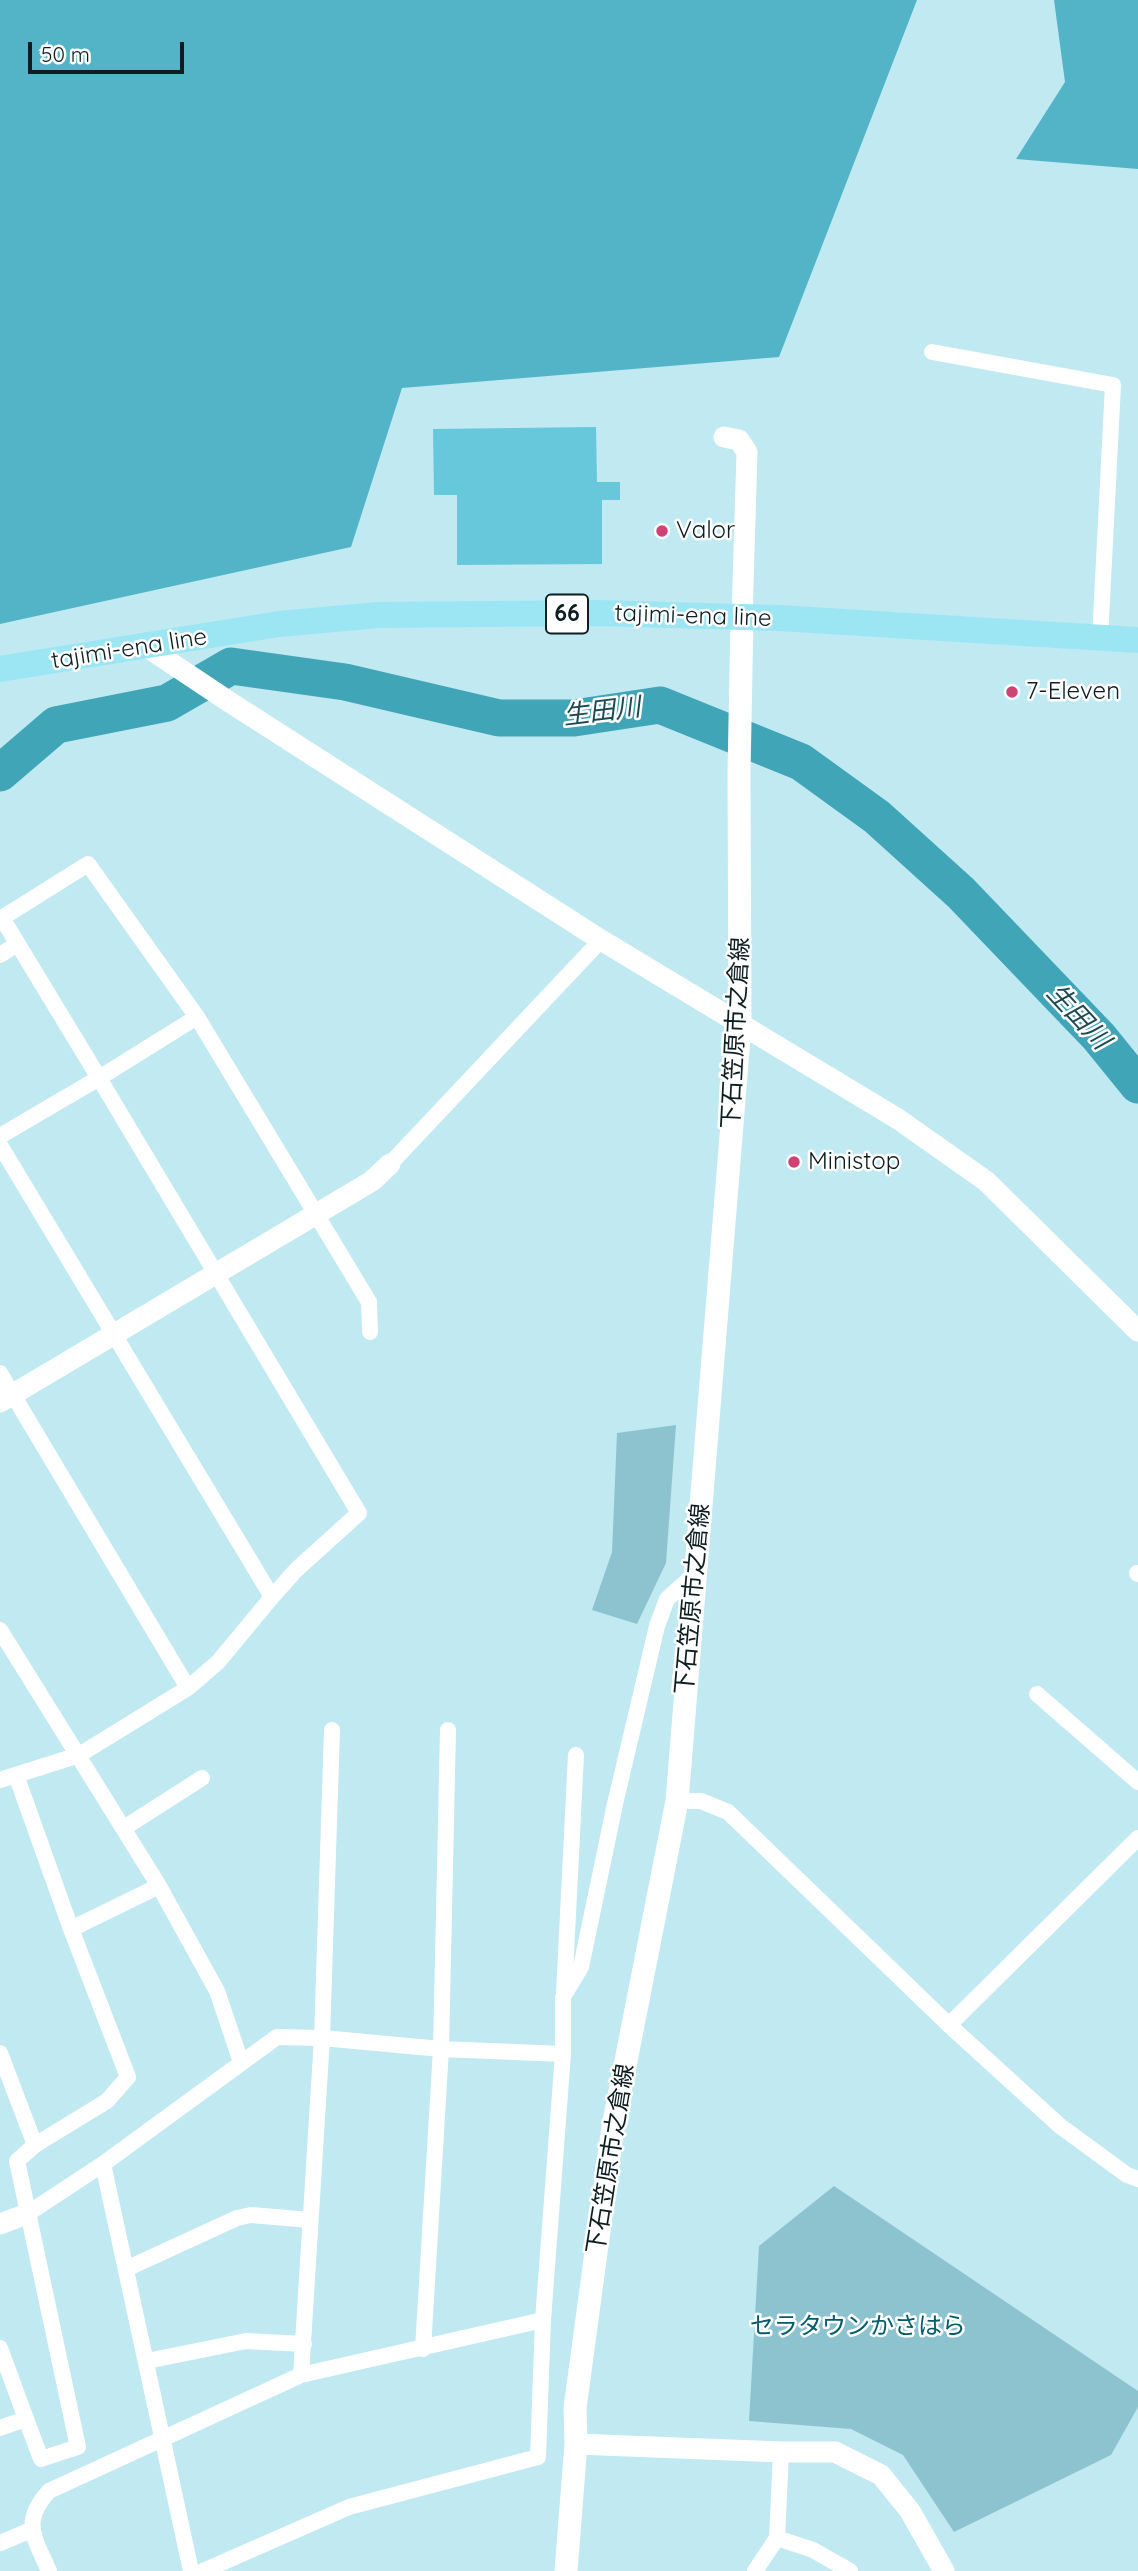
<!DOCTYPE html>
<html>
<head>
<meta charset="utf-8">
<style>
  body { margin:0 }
  #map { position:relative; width:1138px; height:2571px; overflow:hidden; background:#c0e9f2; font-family:Quicksand,sans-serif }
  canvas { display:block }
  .scale { position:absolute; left:28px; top:42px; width:156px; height:32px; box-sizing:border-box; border:4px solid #0d1d20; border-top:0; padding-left:9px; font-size:21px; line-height:24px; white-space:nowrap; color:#0d1d20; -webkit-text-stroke:5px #fff; paint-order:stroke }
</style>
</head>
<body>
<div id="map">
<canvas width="1138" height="2571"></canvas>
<div class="scale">50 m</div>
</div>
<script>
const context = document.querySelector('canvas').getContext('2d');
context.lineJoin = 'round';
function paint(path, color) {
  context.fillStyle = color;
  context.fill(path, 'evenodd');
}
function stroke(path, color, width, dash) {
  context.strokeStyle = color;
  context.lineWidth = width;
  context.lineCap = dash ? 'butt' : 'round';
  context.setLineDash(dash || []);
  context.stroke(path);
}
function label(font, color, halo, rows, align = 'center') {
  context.font = font + ' Quicksand,"Noto Sans JP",sans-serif';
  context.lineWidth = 5;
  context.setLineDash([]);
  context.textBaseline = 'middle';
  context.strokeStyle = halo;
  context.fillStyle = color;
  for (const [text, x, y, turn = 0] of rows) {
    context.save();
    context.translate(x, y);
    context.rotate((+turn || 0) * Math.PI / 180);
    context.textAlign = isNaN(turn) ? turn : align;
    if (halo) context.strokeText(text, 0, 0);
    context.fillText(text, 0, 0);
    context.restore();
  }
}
const green = new Path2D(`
  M 676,1425 L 666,1563 L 637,1624 L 592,1610 L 612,1552 L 617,1433 Z
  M 834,2186 L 1138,2391 L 1138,2407 L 1111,2455 L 954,2532 L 903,2455 L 851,2429 L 749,2421 L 759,2246 Z`);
const forest = new Path2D(`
  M 0,0 L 917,0 L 779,357 L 402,388 L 351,547 L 0,624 Z
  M 1054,0 L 1138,0 L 1138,169 L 1016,159 L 1065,82 Z`);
const river = new Path2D(`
  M 0,773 L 56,725 L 167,703 L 231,666 L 345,682 L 499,718 L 574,718 L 660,705 L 801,762 L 877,817 L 961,893 L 1099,1037 L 1138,1085`);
const building = new Path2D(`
  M 596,427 L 597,482 L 620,482 L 620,500 L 602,500 L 602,564 L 457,565 L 457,495 L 434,495 L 433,429 Z`);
const minor = new Path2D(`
  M 932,352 L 1113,385 L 1100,639
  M 0,955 L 17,944
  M 197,1017 L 88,864 L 2,918 L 99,1078 L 197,1017 L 369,1302 L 370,1332
  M 0,1136 L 99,1078 L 359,1513 L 296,1570 L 272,1597
  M 0,1145 L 272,1597 L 218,1662 L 188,1688 L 79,1755 L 0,1780
  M 390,1164 L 601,940
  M 0,1373 L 188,1688
  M 1137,1573 L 1138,1574
  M 0,1630 L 159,1886 L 217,1991 L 241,2062
  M 1037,1694 L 1138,1782
  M 16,1775 L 71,1929 L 128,2077 L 107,2101 L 35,2145
  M 677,1801 L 701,1801 L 728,1812 L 949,2025 L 1060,2126 L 1127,2175 L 1138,2179
  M 124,1828 L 202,1778
  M 71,1929 L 159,1886
  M 564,1994 L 576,1755
  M 949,2025 L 1138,1838
  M 0,2053 L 35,2145 L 17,2161 L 78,2447 L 41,2459 L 26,2419 L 0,2428
  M 103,2164 L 191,2571
  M 27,2214 L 103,2164 L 277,2037 L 322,2038 L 441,2049 L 563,2054
  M 126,2269 L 237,2218 L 251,2215 L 310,2220
  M 0,2348 L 26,2419
  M 423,2349 L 441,2049 L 448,1730
  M 147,2361 L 246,2341 L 304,2344
  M 301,2375 L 322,2038 L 332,1730
  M 777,2538 L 813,2550 L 850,2571
  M 0,2543 L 31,2530
  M 49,2571 C 34,2537 21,2522 49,2491 L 301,2375 L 543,2320 L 563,2054 L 563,1997 L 581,1967 L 615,1804 L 657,1626 L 667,1599 L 695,1574
  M 203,2571 L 349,2507 L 538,2457 L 543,2320
  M 755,2571 L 777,2538 L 781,2452`);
const tertiary = new Path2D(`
  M 724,437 L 739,440 L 747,452 L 742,618
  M 147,647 L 231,703 L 601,940 L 898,1119 L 986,1181 L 1138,1331
  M 0,1402 L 372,1181 L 390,1164
  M 0,2224 L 27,2214
  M 576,2444 L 781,2452 L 835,2452 L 881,2475 L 910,2511 L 944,2571`);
const secondary = new Path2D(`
  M 566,2571 L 576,2444 L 575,2408 L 613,2127 L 677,1801 L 740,1026 L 739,773 L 742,618`);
const primary = new Path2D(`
  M 0,669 L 279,624 L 378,615 L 597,613 L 779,618 L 1138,640`);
const markers = [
  [662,531,7,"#ce4274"],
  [1012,692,7,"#ce4274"],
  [794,1162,7,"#ce4274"]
];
const shields = [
  [567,614,42]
];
const shieldNames = [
  ["66",567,614]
];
const poiNames = [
  ["Valor",676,531],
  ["7-Eleven",1026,692],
  ["Ministop",808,1162]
];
const streetNames = [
  ["tajimi-ena line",693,616,2],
  ["tajimi-ena line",129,649,-9],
  ["下石笠原市之倉線",736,1033,-87],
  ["下石笠原市之倉線",693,1599,-85],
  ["下石笠原市之倉線",611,2159,-81]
];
const parkNames = [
  ["セラタウンかさはら",858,2327]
];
const waterNames = [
  ["生田川",602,712,-7],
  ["生田川",1078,1017,47]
];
paint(green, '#8dc3cf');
paint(forest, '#53b4c7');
stroke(river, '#41a5b8', 37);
paint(building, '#67c7db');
stroke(minor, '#fff', 16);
stroke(tertiary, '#fff', 21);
stroke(secondary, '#fff', 23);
stroke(primary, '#9ce6f4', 26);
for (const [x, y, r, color] of markers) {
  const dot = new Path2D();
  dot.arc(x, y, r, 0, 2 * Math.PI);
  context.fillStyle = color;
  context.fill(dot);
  stroke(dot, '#fff', 2.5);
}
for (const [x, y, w] of shields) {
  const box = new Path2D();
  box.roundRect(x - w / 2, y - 19.5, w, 39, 5);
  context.fillStyle = '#fff';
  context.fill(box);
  stroke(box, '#0d1d20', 2);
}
label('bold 23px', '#0d1d20', null, shieldNames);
label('24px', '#0d1d20', '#fff', poiNames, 'left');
label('24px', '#0d1d20', '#fff', streetNames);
label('24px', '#025b69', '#fff', parkNames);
label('italic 26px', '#1c4851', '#fff', waterNames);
</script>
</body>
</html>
